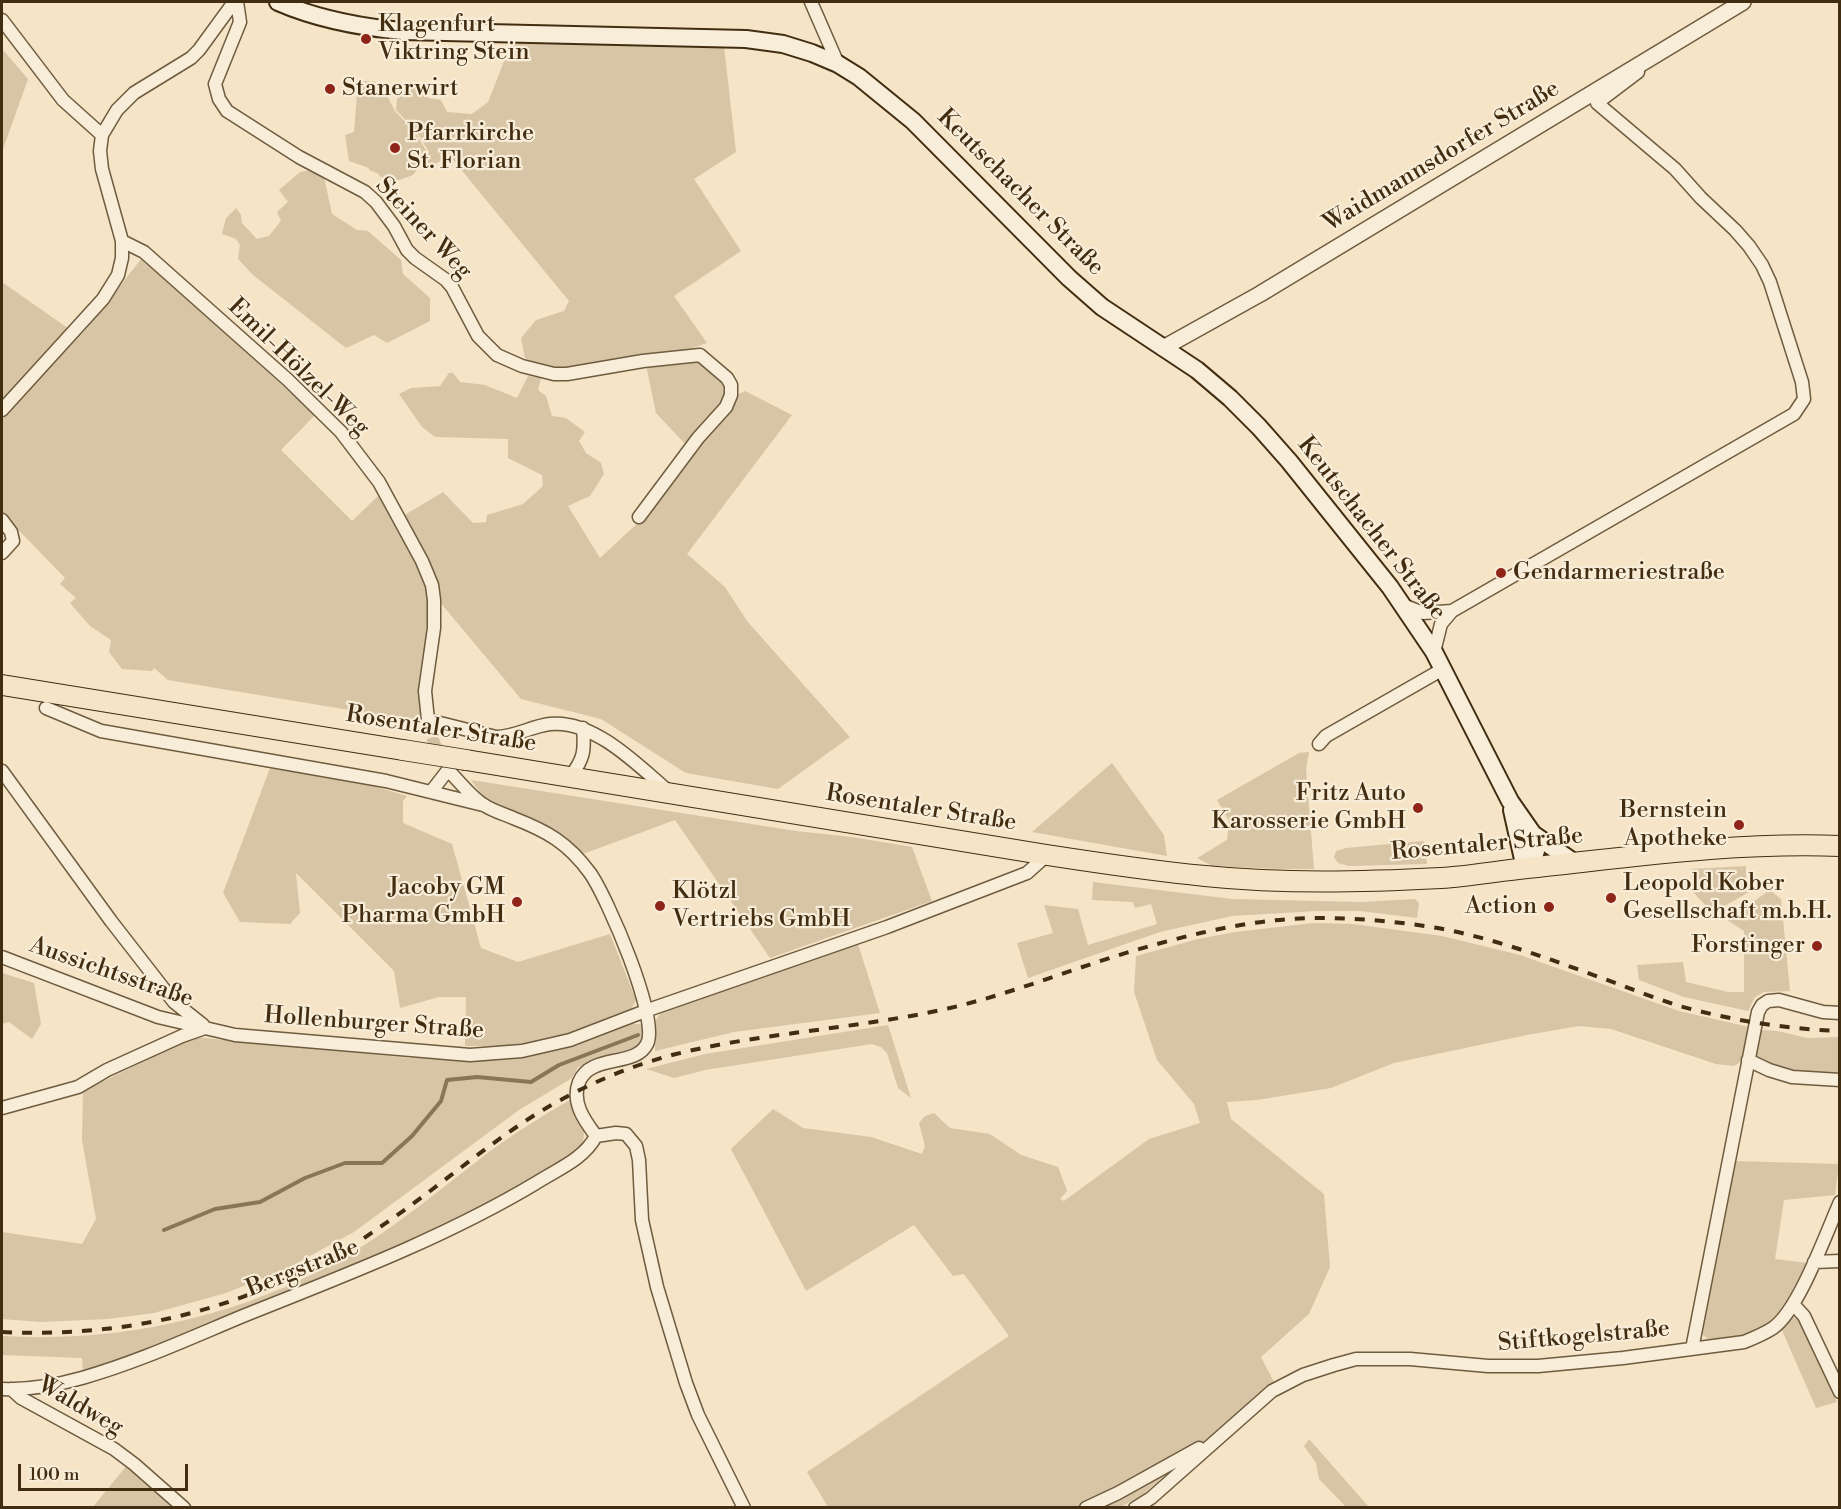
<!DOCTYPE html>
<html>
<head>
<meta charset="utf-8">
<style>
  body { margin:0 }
  #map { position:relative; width:1841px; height:1509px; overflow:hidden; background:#f5e4c5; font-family:"Libre Bodoni",serif }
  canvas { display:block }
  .frame { position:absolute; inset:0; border:3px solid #422d11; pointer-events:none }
  .scale { position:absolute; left:18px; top:1464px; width:170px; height:27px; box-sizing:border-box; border:3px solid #422d11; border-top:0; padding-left:8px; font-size:18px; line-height:21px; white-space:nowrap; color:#422d11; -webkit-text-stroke:4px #f8edd9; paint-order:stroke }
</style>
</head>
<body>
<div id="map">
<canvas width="1841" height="1509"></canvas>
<div class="frame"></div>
<div class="scale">100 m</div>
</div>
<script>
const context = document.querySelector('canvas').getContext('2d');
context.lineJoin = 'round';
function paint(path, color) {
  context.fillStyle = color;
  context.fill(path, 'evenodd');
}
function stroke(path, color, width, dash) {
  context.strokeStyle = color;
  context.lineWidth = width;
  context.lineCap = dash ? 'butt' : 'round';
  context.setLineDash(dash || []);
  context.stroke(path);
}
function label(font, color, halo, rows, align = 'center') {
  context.font = font + ' "Libre Bodoni",serif';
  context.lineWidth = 4.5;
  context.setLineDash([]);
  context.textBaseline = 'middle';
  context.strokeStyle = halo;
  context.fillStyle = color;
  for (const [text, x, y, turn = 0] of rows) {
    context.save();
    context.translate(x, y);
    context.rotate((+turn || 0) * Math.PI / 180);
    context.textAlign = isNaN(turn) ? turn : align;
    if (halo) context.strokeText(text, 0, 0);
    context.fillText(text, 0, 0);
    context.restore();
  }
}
const green = new Path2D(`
  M 512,41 L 724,46 L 736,152 L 694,179 L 741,251 L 674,296 L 707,343 L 676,354 L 567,368 L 541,366 L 525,358 L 521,338 L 536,320 L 564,311 L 569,301 L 450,156 L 425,169 L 422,168 L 429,152 L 416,131 L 396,110 L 397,99 L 418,83 L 429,98 L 441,100 L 447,112 L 472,114 L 488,102 Z
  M 2,49 L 28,79 L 2,152 Z
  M 358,81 L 380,82 L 395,111 L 415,132 L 427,152 L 420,166 L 413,175 L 394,182 L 379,176 L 379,174 L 369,170 L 369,168 L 349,161 L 345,135 L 354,132 Z
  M 311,170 L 324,177 L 332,214 L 357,230 L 368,231 L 401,260 L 403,274 L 430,298 L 430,321 L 387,343 L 374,335 L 346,348 L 253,275 L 238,259 L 240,245 L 236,239 L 222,234 L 226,218 L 236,208 L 241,215 L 242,223 L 257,239 L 269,236 L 281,221 L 277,212 L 288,202 L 279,190 L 300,172 Z
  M 142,258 L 315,415 L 281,450 L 352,521 L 378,496 C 394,523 425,567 428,598 C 430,631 419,662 419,694 C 419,703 421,713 422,722 L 168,680 L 154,668 L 152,671 L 122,669 L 109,652 L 111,640 L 90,626 L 70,603 L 76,598 L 60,584 L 65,578 L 2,513 L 2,417 L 15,406 L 73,340 L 82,334 Z
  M 2,282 L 69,329 L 2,405 Z
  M 688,360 C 705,363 721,374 728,391 L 723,404 L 687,446 L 656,413 L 646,365 Z
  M 449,373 L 453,373 L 460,382 L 485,385 L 517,398 L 528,376 L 541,378 L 538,390 L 546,396 L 552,416 L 566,418 L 585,432 L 579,441 L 586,453 L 601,463 L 604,474 L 590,496 L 568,506 L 600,558 L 640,521 L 737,395 L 745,391 L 792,415 L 687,554 L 725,587 L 747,621 L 850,737 L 778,789 L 686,773 L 601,719 L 521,699 L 439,601 L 403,516 L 443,492 L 473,523 L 486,522 L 487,515 L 523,504 L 543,486 L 542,475 L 508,458 L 508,439 L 435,437 L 422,427 L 399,394 L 411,388 L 440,386 Z
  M 1309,752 L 1306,769 L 1314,869 L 1279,869 L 1212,866 L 1197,858 L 1227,840 L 1229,821 L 1217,800 L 1299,753 Z
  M 1112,763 L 1164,835 L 1167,856 L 1032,832 Z
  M 270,768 L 367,784 L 407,796 L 403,801 L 403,823 L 452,844 L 481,948 L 518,962 L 610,934 L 636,1000 L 630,1012 L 570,1035 L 521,1046 L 465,1046 L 466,997 L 439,997 L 400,1008 L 394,971 L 296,873 L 300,913 L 290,924 L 240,922 L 223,893 Z
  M 471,780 L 796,831 L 852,837 L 912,847 L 932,901 L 770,958 L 675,820 L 583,854 L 555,831 L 484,798 Z
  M 1422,841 L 1424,842 L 1427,864 L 1349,866 L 1338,863 L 1334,857 L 1336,851 L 1346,848 Z
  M 1746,866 L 1746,884 L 1751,891 L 1721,908 L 1708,908 L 1693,892 L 1691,869 Z
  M 1093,882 L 1232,899 L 1361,902 L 1415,899 L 1419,903 L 1417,918 L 1360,911 L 1316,911 L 1232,916 L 1160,932 L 1028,978 L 1017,943 L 1053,933 L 1044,905 L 1078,909 L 1088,945 L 1157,924 L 1151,904 L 1135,908 L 1133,902 L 1092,900 Z
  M 1770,890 L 1781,899 L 1790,991 L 1764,992 L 1755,997 L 1748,1011 L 1684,997 L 1639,980 L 1637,965 L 1683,962 L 1686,982 L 1728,992 L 1744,992 L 1744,931 L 1727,920 Z
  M 1313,923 L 1353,924 L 1442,936 L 1520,955 L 1679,1011 L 1749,1027 L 1743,1060 L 1734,1066 L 1716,1064 L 1611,1029 L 1579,1026 L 1527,1035 L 1394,1063 L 1331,1088 L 1257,1100 L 1227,1102 L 1231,1119 L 1324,1194 L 1330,1267 L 1309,1314 L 1261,1357 L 1274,1382 L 1142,1495 L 1121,1507 L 828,1507 L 807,1472 L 1009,1336 L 964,1274 L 953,1276 L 914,1225 L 806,1291 L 731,1149 L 773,1109 L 803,1128 L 871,1137 L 922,1154 L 925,1146 L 919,1123 L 925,1116 L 934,1113 L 950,1128 L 990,1134 L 1021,1155 L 1058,1167 L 1067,1191 L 1060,1199 L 1064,1201 L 1149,1139 L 1200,1123 L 1194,1104 L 1157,1060 L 1134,992 L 1136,956 L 1198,939 L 1235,932 Z
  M 857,941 L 880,1013 L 734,1032 L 655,1051 L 656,1020 L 661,1013 Z
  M 2,973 L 34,983 L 41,1024 L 32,1039 L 9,1022 L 2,1024 Z
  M 632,1024 L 641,1024 C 648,1033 645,1039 639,1047 L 578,1067 L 572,1078 L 519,1110 L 354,1232 L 286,1269 L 226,1293 L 154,1313 L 108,1319 L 41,1322 L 2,1319 L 2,1232 L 82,1244 L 96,1219 L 82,1140 L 83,1091 L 194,1037 L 410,1058 L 468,1058 L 518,1056 L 576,1046 Z
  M 888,1025 L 911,1098 L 898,1088 L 887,1053 L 881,1047 L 872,1044 L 705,1070 L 674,1078 L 646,1069 L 705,1054 Z
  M 1759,1030 L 1778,1031 L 1807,1038 L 1839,1037 L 1839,1076 C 1822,1074 1762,1073 1756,1054 C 1755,1048 1758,1037 1759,1030 Z
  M 573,1098 L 584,1133 L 583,1145 L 574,1156 L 435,1233 L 146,1353 L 83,1374 L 82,1358 L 2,1355 L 2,1336 C 118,1343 235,1318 338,1261 C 357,1250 377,1237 395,1224 C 427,1201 457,1176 489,1152 C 516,1132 544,1115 573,1098 Z
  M 1735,1161 L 1839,1164 L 1835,1195 L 1784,1200 L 1775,1259 L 1808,1263 L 1788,1304 L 1769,1323 L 1752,1334 L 1709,1340 L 1703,1335 L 1701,1326 Z
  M 1791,1317 L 1799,1319 L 1837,1402 L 1816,1408 L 1781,1328 Z
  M 1309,1439 L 1369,1507 L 1346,1507 L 1319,1479 L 1316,1463 L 1304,1446 Z
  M 128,1464 L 176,1508 L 92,1508 Z`);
const stream = new Path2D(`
  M 164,1230 L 215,1209 L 260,1202 L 305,1178 L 345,1163 L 382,1163 L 412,1136 L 441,1101 L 447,1080 L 477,1077 L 531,1082 L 559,1065 L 638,1035`);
const minorTunnel = new Path2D(`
  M 428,720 L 434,743 L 442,758`);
const minor = new Path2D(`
  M 237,2 L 240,22 L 215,84 L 219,99 L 227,111 L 299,157 L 365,192 L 376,202 L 394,226 L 407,250 L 415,258 L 446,280 L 452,287 L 478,336 L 497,355 L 522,366 L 554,374 L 567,374 L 643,361 L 700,355 L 727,378 L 731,385 L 731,395 L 726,407 L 698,438 L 639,517
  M 811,2 L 838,64
  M 2,20 L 63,100 L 102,135
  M 122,241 L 144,252 L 288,380 L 341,432 L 379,482 L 422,561 L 432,585 L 434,600 L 434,628 L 425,691 L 428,720 L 496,737 C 515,737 532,726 550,724 C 593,719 638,765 668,791
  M 2,410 L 103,299 L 118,275 L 122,258 L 122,241 L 102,169 L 100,151 L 102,135 L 117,110 L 134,93 L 191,58 L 199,50 L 234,2
  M 2,520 L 11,532 L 13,541 L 2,553
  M 1403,605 L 1423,613 L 1452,611
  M 1434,652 L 1441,624 L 1452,611 L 1794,414 L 1804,399 L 1802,382 L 1770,282 L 1762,265 L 1749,246 L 1735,230 L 1701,198 L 1675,169 L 1597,103 L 1638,72
  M 46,708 L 101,731 L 386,781 L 483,805
  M 1319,744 L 1326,736 L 1443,669
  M 2,771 L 111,921 L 174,1002 L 203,1025
  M 570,777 C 584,759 585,751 583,728
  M 431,792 L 448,770 C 458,780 472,798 484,805 C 493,811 504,814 513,818 C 547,831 568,843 590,873 C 607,897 660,1019 647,1044 C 635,1068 591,1053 579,1082 C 571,1103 585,1121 596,1136 L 616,1133 L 626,1134 L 636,1146 L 639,1160 L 642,1220 L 657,1287 L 686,1383 L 698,1415 L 744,1508
  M 2,957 L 158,1017 L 235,1035 L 470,1055 L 522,1051 L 570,1040 L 648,1010 L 887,927 L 1027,873 L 1047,855
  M 1748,1060 L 1769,1070 L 1792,1077 L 1840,1080
  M 2,1108 L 78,1087 L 107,1070 L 182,1036 L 205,1028
  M 1814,1262 L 1840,1261
  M 1793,1304 L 1804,1316 L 1840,1392
  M 1692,1349 L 1758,1012 L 1762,1005 L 1768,1001 L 1779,1000 L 1823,1012 L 1840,1013
  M 2,1389 C 28,1390 57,1385 82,1378 C 138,1362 190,1338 243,1316 C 343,1276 444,1238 536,1183 C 558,1169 584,1159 596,1136
  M 11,1389 L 21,1398 L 114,1449 L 134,1464 L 184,1508
  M 1086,1508 L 1118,1493 L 1199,1448
  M 1135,1508 L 1151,1498 L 1272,1391 L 1303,1375 L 1334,1365 L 1356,1359 L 1410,1359 L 1488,1366 L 1538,1366 L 1623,1358 L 1744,1342 C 1754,1338 1764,1334 1773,1328 C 1799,1310 1826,1233 1840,1202`);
const tertiary = new Path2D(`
  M 1163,348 L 1260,294 L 1743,2`);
const secondary = new Path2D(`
  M 278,2 C 317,19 359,27 402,31 L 746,39 L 783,44 L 812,53 L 838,64 L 859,77 L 913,121 L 1069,278 L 1102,307 L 1197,370 L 1230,398 L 1259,427 L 1289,461 L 1390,587 L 1434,652 L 1510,801 L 1533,834 L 1536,851 L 1533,860 L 1525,868
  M 1512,810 L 1525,868
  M 1533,834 L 1575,863`);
const primary = new Path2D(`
  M 2,685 L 403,750
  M 466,760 L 1047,855 C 1099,863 1152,871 1205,876 C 1283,884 1363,882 1441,878 C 1470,876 1498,871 1527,868 C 1631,857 1734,842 1840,846`);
const rail = new Path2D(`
  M 2,1332 C 109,1337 207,1318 304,1271 C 316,1266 328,1261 339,1254 C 358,1243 377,1229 396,1216 C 433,1190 468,1161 505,1135 C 555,1099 612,1071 672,1055 C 763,1032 858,1029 950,1008 C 1014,993 1074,968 1136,950 C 1195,933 1257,918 1318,918 C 1354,918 1390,921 1425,926 C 1492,936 1557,962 1621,985 C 1639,992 1658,999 1676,1005 C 1729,1020 1785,1029 1840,1031`);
const primaryBridge = new Path2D(`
  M 403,750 L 466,760`);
const markers = [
  [366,39,6,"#8f2418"],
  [330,89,6,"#8f2418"],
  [395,148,6,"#8f2418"],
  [1501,573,6,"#8f2418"],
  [1418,808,6,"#8f2418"],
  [1739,825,6,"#8f2418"],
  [1611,898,6,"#8f2418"],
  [517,902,6,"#8f2418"],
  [660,906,6,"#8f2418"],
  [1549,907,6,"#8f2418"],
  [1817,946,6,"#8f2418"]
];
const poiNames = [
  ["Klagenfurt",378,25],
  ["Viktring Stein",378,53],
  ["Stanerwirt",342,89],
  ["Pfarrkirche",407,134],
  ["St. Florian",407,162],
  ["Gendarmeriestraße",1513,573],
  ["Fritz Auto",1406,794,"right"],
  ["Karosserie GmbH",1406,822,"right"],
  ["Bernstein",1727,811,"right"],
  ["Apotheke",1727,839,"right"],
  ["Leopold Kober",1623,884],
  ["Gesellschaft m.b.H.",1623,912],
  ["Jacoby GM",505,888,"right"],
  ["Pharma GmbH",505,916,"right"],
  ["Klötzl",672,892],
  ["Vertriebs GmbH",672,920],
  ["Action",1537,907,"right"],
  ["Forstinger",1805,946,"right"]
];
const streetNames = [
  ["Waidmannsdorfer Straße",1442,157,-31],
  ["Keutschacher Straße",1020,193,45],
  ["Steiner Weg",423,229,47],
  ["Emil-Hölzel-Weg",298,368,44],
  ["Keutschacher Straße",1371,529,52],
  ["Rosentaler Straße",441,730,9],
  ["Rosentaler Straße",921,809,9],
  ["Rosentaler Straße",1487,845,-5],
  ["Aussichtsstraße",111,973,19],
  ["Hollenburger Straße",374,1024,4],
  ["Bergstraße",303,1269,-22],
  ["Stiftkogelstraße",1584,1337,-5],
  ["Waldweg",80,1407,30]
];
paint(green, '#d7c5a6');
stroke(stream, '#897658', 4);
stroke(minorTunnel, '#d1bfa1', 12, [12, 6]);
stroke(minor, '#6f5b3e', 15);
stroke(tertiary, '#6f5b3e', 18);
stroke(secondary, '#422d11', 20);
stroke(primary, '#422d11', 22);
stroke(minor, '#f8edd9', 12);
stroke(tertiary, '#f8edd9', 15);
stroke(secondary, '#f8edd9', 16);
stroke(primary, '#f5e4c5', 20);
stroke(rail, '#422d11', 4, [10, 10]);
stroke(primaryBridge, '#422d11', 22, []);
stroke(primaryBridge, '#f5e4c5', 20);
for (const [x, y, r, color] of markers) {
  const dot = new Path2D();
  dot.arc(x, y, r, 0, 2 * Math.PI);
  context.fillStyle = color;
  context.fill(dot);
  stroke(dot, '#f8edd9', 2);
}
label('24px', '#422d11', '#f8edd9', poiNames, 'left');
label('24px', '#422d11', '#f8edd9', streetNames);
</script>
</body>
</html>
